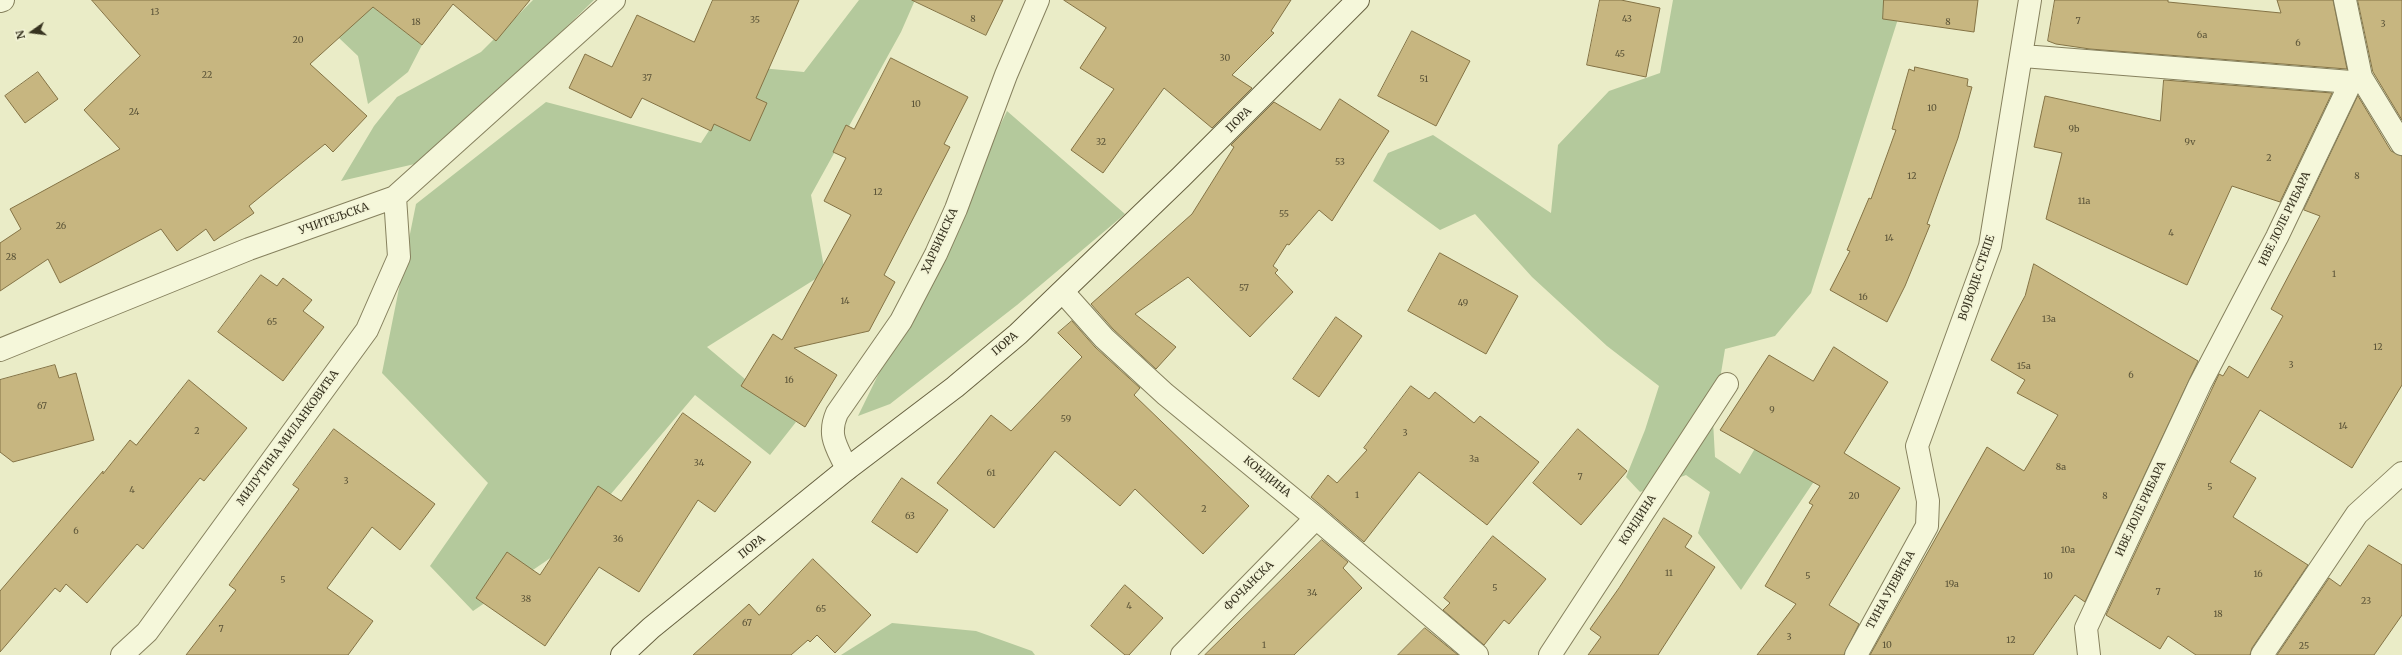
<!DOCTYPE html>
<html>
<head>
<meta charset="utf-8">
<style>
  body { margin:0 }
  #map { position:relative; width:2402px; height:655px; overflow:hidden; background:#eaecc7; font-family:Merriweather,serif }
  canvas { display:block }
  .north { position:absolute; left:12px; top:12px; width:40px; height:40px; -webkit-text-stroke:3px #f2f3d6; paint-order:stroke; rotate:256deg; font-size:11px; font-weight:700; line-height:16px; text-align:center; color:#373320 }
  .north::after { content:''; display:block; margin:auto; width:14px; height:18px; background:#373320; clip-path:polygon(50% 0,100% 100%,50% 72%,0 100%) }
</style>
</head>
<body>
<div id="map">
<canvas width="2402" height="655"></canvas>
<div class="north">N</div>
</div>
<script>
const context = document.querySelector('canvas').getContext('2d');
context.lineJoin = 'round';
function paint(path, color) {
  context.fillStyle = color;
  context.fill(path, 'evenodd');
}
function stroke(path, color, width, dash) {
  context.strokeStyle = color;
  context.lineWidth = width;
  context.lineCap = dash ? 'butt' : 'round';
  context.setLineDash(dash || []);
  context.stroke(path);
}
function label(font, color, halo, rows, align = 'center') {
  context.font = font + ' Merriweather,serif';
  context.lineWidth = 3;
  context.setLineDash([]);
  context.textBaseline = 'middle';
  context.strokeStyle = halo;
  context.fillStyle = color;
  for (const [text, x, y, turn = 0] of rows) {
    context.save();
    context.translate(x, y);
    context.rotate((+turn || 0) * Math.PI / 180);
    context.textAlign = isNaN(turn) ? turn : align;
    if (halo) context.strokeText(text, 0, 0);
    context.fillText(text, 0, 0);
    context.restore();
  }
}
const green = new Path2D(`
  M 338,0 L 364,0 L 422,45 L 408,72 L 368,104 L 358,56 L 339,38 Z
  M 533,0 L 594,0 L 507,85 L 419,163 L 341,181 L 374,126 L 397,97 L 481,52 Z
  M 859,0 L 915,0 L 901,32 L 811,195 L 825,273 L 707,347 L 796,422 L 770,455 L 695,395 L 565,548 L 473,611 L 430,566 L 488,483 L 382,373 L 416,204 L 546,102 L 701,143 L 750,67 L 804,72 Z
  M 1673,0 L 1904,0 L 1811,293 L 1775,336 L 1725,349 L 1713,421 L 1715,457 L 1740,474 L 1757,445 L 1817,477 L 1741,590 L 1698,533 L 1710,492 L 1686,475 L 1640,492 L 1626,477 L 1645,430 L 1659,386 L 1607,346 L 1532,277 L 1475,214 L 1440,230 L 1373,181 L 1388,153 L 1433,135 L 1551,213 L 1558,145 L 1609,91 L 1660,73 Z
  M 1007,111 L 1125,214 L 1017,305 L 890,404 L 858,416 Z
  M 892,623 L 976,631 L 1032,651 L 1035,655 L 841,655 Z`);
const building = new Path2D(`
  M 92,0 L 530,0 L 496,41 L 453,4 L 422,45 L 373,7 L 310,64 L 367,116 L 333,152 L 325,144 L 249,206 L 254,213 L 214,241 L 206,229 L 177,251 L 161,229 L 60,283 L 48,259 L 0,291 L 0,243 L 21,229 L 10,209 L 120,149 L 84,110 L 140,56 Z
  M 713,0 L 799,0 L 756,98 L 767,103 L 750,141 L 714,124 L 711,131 L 642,98 L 631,118 L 569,88 L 585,54 L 612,67 L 637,15 L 694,42 Z
  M 912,0 L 1003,0 L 986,35 Z
  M 1064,0 L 1291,0 L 1271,31 L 1274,33 L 1232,75 L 1252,88 L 1212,128 L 1164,88 L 1103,173 L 1071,150 L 1114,89 L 1080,68 L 1106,28 Z
  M 1600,0 L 1621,0 L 1660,8 L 1646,77 L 1587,65 Z
  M 1884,0 L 1978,0 L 1974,32 L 1883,19 Z
  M 2055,0 L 2168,0 L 2168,2 L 2281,13 L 2277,0 L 2333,0 L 2347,69 L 2090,49 L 2056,44 L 2048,41 Z
  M 2358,0 L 2402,0 L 2402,120 L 2373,72 Z
  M 1412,31 L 1470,61 L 1436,126 L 1378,96 Z
  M 891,58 L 968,97 L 944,144 L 950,147 L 884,275 L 895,282 L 869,331 L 794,348 L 837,375 L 805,427 L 741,386 L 773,334 L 782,340 L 851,215 L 824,201 L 846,158 L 833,152 L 846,125 L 854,129 Z
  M 1915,67 L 1968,79 L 1967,86 L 1972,87 L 1958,138 L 1927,224 L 1930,225 L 1905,286 L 1887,322 L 1830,290 L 1850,251 L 1847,250 L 1869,198 L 1871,199 L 1896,130 L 1892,129 L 1909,69 L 1914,71 Z
  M 38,72 L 58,99 L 25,123 L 5,96 Z
  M 2164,80 L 2332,93 L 2280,202 L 2232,186 L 2187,285 L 2046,219 L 2062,153 L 2034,147 L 2045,96 L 2160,121 Z
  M 2358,96 L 2391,151 L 2402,156 L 2402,385 L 2352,468 L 2260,410 L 2230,462 L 2256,478 L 2233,517 L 2308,565 L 2252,648 L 2250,655 L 2196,655 L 2168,636 L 2160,649 L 2106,615 L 2219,374 L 2223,376 L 2229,366 L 2248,378 L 2283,316 L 2271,309 L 2320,216 L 2304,210 Z
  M 1340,99 L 1389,131 L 1332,221 L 1319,210 L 1289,245 L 1287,244 L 1273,266 L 1278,270 L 1275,273 L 1293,292 L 1250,337 L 1188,277 L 1135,314 L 1176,347 L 1156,369 L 1113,329 L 1091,304 L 1192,214 L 1234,147 L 1231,145 L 1274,102 L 1320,130 Z
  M 1440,253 L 1518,296 L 1486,354 L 1408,311 Z
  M 2034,264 L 2198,361 L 2085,602 L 2075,595 L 2033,655 L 1870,655 L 1987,447 L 2024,471 L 2058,415 L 2017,393 L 2025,380 L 1991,360 L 2025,296 Z
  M 261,275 L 277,286 L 283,278 L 312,300 L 303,311 L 324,327 L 283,381 L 218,332 Z
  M 1336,317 L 1362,336 L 1319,397 L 1293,379 Z
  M 1072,321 L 1095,347 L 1140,388 L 1134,395 L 1249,506 L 1203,554 L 1135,489 L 1120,506 L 1055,451 L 994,528 L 937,483 L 991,415 L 1011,431 L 1082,357 L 1058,333 Z
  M 1834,347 L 1888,382 L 1844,453 L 1900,488 L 1829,605 L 1859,624 L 1844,655 L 1757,655 L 1796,604 L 1765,586 L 1813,505 L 1809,503 L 1820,486 L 1720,430 L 1769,355 L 1813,381 Z
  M 55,365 L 59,378 L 76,373 L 94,440 L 13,462 L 0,452 L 0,380 Z
  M 189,380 L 247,428 L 204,481 L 200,478 L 143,549 L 137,544 L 87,603 L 66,584 L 60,592 L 55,588 L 0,652 L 0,591 L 103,471 L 103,474 L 130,440 L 136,445 Z
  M 1411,386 L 1429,399 L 1435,392 L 1474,423 L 1480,416 L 1539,462 L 1487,525 L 1419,472 L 1364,542 L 1311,497 L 1328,475 L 1337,483 L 1367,450 L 1364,448 Z
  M 683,413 L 751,462 L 715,512 L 698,500 L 639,592 L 599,567 L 545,646 L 476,598 L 507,552 L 540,575 L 598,486 L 621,501 Z
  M 334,429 L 435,504 L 400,550 L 372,527 L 327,588 L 373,621 L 348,655 L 186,655 L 236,590 L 229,585 L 299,489 L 293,485 Z
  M 1578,429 L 1627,471 L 1581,525 L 1533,483 Z
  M 902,478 L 948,510 L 917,553 L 872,522 Z
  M 1664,518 L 1692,536 L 1685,547 L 1715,567 L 1658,655 L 1588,655 L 1601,637 L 1590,629 L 1619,588 Z
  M 1493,536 L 1546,579 L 1509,624 L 1504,620 L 1484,645 L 1443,610 L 1450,603 L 1444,598 Z
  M 1322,540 L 1348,562 L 1343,568 L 1362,588 L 1294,655 L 1205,655 Z
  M 2369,545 L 2402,565 L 2402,615 L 2374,655 L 2277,655 L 2329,578 L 2340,586 Z
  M 813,559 L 871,615 L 835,653 L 817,635 L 810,642 L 808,640 L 791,655 L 693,655 L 749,604 L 759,615 Z
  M 1125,585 L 1163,618 L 1129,655 L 1125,655 L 1091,626 Z
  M 1425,628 L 1458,655 L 1398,655 Z`);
const street = new Path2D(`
  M 2345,0 L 2361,77 L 2402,144
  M 0,1 L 3,0
  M 2023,56 L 2351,82 L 2277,237 L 2200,384 L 2086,628 L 2089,655
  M 1063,292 L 1104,338 L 1165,394 L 1316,518 L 1477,655
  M 0,350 L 249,249 L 395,197 L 614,0
  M 847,469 C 837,447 827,436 837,413 L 901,321 L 936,254 L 956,209 L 1006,75 L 1038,0
  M 122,655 L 147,632 L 367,330 L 399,257 L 395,197
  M 1182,655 L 1316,518
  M 1550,655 L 1727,384
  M 1856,655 L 1927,526 L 1928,501 L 1917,446 L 1990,246 L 2030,0
  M 2262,655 L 2357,514 L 2402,473`);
const secondary = new Path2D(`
  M 622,655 L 651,628 L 847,469 L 955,387 L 1018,334 L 1181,177 L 1358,0`);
const numberNames = [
  ["13",155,12],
  ["8",973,19],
  ["43",1627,19],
  ["35",755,20],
  ["7",2078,21],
  ["18",416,22],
  ["8",1948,22],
  ["3",2383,24],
  ["6a",2202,35],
  ["20",298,40],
  ["6",2298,43],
  ["45",1620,54],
  ["30",1225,58],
  ["22",207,75],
  ["37",647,78],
  ["51",1424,79],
  ["10",916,104],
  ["10",1932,108],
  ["24",134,112],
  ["9b",2074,129],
  ["32",1101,142],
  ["9v",2190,142],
  ["2",2269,158],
  ["53",1340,162],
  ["12",1912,176],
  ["8",2357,176],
  ["12",878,192],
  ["11a",2084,201],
  ["55",1284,214],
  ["26",61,226],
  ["4",2171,233],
  ["14",1889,238],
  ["28",11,257],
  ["1",2334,274],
  ["57",1244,288],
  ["16",1863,297],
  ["14",845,301],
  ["49",1463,303],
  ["13a",2049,319],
  ["65",272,322],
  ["12",2378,347],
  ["3",2291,365],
  ["15a",2024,366],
  ["6",2131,375],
  ["16",789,380],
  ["67",42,406],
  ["9",1772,410],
  ["59",1066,419],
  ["14",2343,426],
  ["2",197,431],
  ["3",1405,433],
  ["3a",1474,459],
  ["34",699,463],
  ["8a",2061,467],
  ["61",991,473],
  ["7",1580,477],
  ["3",346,481],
  ["5",2210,487],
  ["4",132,490],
  ["1",1357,495],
  ["20",1854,496],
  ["8",2105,496],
  ["2",1204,509],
  ["63",910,516],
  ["6",76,531],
  ["36",618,539],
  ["10a",2068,550],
  ["11",1669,573],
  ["16",2258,574],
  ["5",1808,576],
  ["10",2048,576],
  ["5",283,580],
  ["19a",1952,584],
  ["5",1495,588],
  ["7",2158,592],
  ["34",1312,593],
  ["38",526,599],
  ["23",2366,601],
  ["4",1129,606],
  ["65",821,609],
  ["18",2218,614],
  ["67",747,623],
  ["7",221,629],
  ["3",1789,637],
  ["12",2011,640],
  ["1",1264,645],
  ["10",1887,645],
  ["25",2304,646]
];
const streetNames = [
  ["ПОРА",1239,120,-45],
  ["УЧИТЕЉСКА",334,219,-20],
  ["ИВЕ ЛОЛЕ РИБАРА",2285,219,-64],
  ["ХАРБИНСКА",940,241,-65],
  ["ВОЈВОДЕ СТЕПЕ",1977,278,-71],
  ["ПОРА",1005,344,-40],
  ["МИЛУТИНА МИЛАНКОВИЋА",288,438,-54],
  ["КОНДИНА",1267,477,39],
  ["ИВЕ ЛОЛЕ РИБАРА",2141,509,-65],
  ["КОНДИНА",1638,520,-57],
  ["ПОРА",752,547,-39],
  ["ФОЧАНСКА",1249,586,-45],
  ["ТИНА УЈЕВИЋА",1891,590,-61]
];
paint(green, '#b4c99c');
paint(building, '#c7b680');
stroke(building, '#847345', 1);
stroke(street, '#86815e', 24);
stroke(secondary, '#686241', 24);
stroke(street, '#f5f7da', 22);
stroke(secondary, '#f5f7da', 22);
label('9px', '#5b5438', null, numberNames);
label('11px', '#373320', '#f2f3d6', streetNames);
</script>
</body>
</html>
